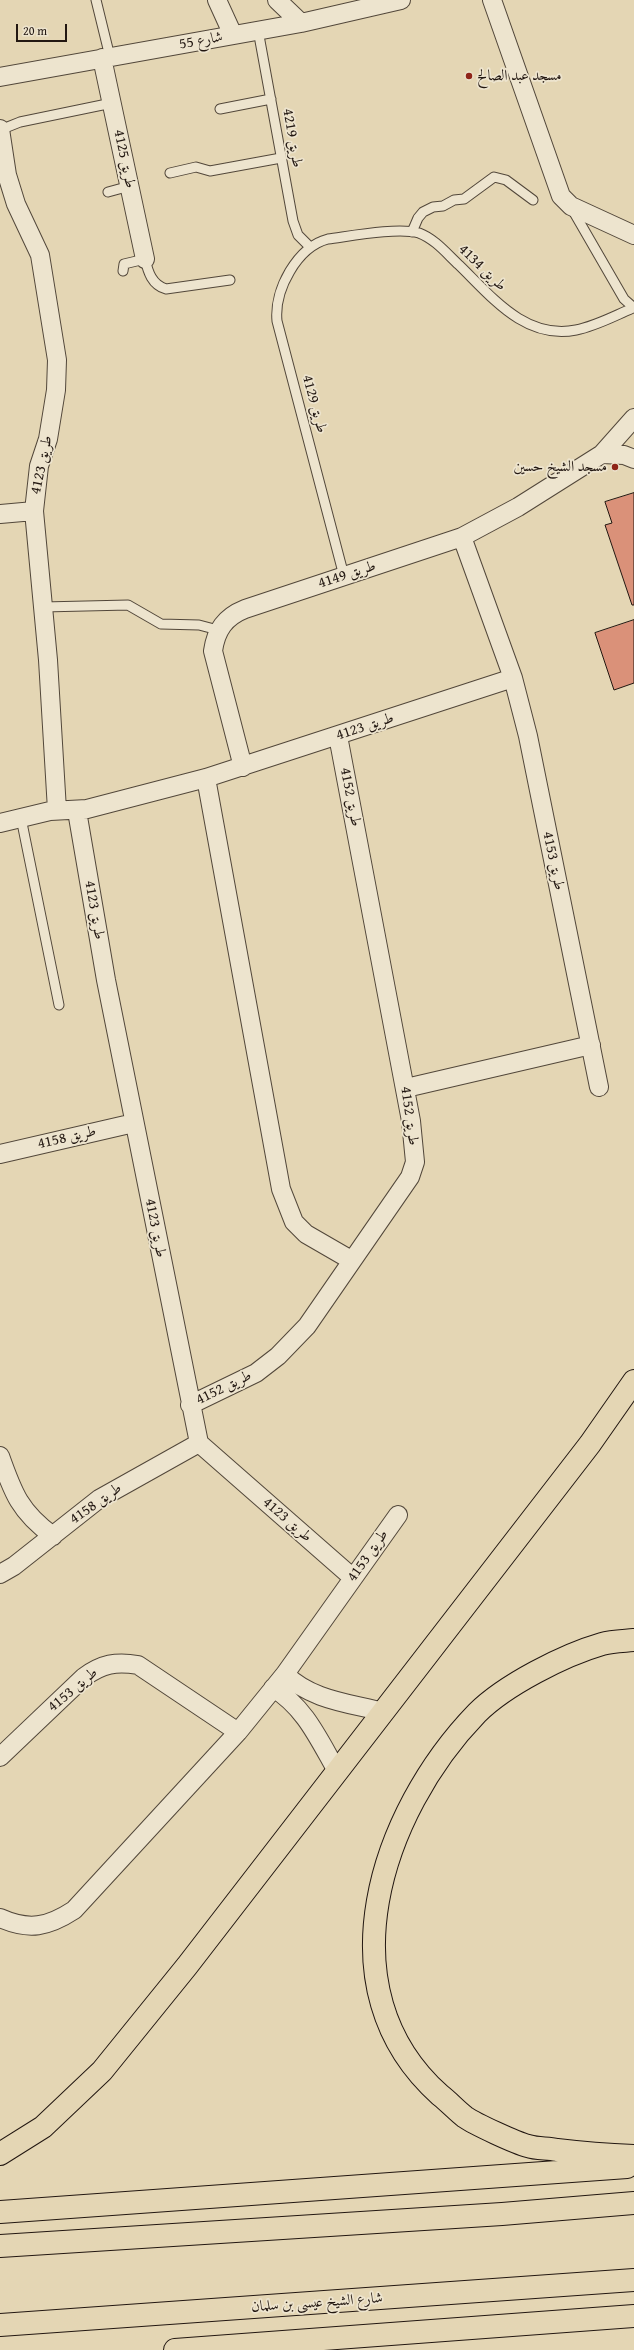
<!DOCTYPE html>
<html>
<head>
<meta charset="utf-8">
<style>
  body { margin:0 }
  #map { position:relative; width:634px; height:2350px; overflow:hidden; background:#e4d6b4; font-family:"Gentium Book Plus",serif }
  canvas { display:block }
  .scale { position:absolute; left:16px; top:24px; width:51px; height:18px; box-sizing:border-box; border:2px solid #221711; border-top:0; padding-left:5px; font-size:12px; line-height:14px; white-space:nowrap; color:#221711; -webkit-text-stroke:3px #ede4ce; paint-order:stroke }
</style>
</head>
<body>
<div id="map">
<canvas width="634" height="2350"></canvas>
<div class="scale">20 m</div>
</div>
<script>
const context = document.querySelector('canvas').getContext('2d');
context.lineJoin = 'round';
function paint(path, color) {
  context.fillStyle = color;
  context.fill(path, 'evenodd');
}
function stroke(path, color, width, dash) {
  context.strokeStyle = color;
  context.lineWidth = width;
  context.lineCap = dash ? 'butt' : 'round';
  context.setLineDash(dash || []);
  context.stroke(path);
}
function label(font, color, halo, rows, align = 'center') {
  context.font = font + ' "Gentium Book Plus",Amiri,serif';
  context.lineWidth = 3.5;
  context.setLineDash([]);
  context.textBaseline = 'middle';
  context.strokeStyle = halo;
  context.fillStyle = color;
  for (const [text, x, y, turn = 0] of rows) {
    context.save();
    context.translate(x, y);
    context.rotate((+turn || 0) * Math.PI / 180);
    context.textAlign = isNaN(turn) ? turn : align;
    if (halo) context.strokeText(text, 0, 0);
    context.fillText(text, 0, 0);
    context.restore();
  }
}
const building = new Path2D(`
  M 634,493 L 634,605 L 632,605 L 605,525 L 612,523 L 605,502 Z
  M 634,620 L 634,683 L 614,690 L 595,633 Z`);
const lane = new Path2D(`
  M 96,0 L 110,57
  M 258,30 L 293,221 L 298,235 L 309,246
  M 220,109 L 271,99
  M 0,130 L 20,122 L 112,103
  M 170,173 L 196,167 L 210,171 L 281,158
  M 108,192 L 130,186
  M 572,209 L 624,299 L 634,308
  M 412,232 L 418,218 L 423,212 L 433,207 L 443,206 L 454,200 L 464,199 L 494,177 L 506,180 L 533,200
  M 123,271 L 124,264 L 145,259 C 148,272 152,285 166,289 L 230,280
  M 344,576 L 277,321 C 274,290 297,247 328,239 C 351,236 398,227 419,233 C 435,239 447,254 459,265 C 492,297 525,340 576,330 C 596,326 614,316 633,308
  M 43,607 L 128,605 L 161,624 L 199,625 L 218,630
  M 21,818 L 59,1005`);
const street = new Path2D(`
  M 217,0 L 233,35
  M 277,0 L 301,23
  M 492,0 L 561,196 L 571,206 L 634,235
  M 102,58 L 145,259
  M 0,77 L 301,23 L 401,0
  M 0,129 L 7,175 L 16,204 L 40,255 L 57,360 L 56,390 L 48,439 L 39,466 L 34,511 L 48,660 L 57,810
  M 602,454 L 624,455 L 634,459
  M 0,514 L 34,511
  M 462,537 L 513,678 L 528,736 L 599,1087
  M 243,767 L 213,651 C 216,630 225,617 245,609 L 462,537 L 518,507 L 602,454 L 634,418
  M 206,778 L 281,1189 L 294,1222 L 306,1234 L 351,1260
  M 77,811 L 106,980 L 199,1443 L 353,1578
  M 0,823 L 50,811 L 87,809 L 206,778 L 513,678
  M 406,1088 L 591,1045
  M 0,1154 L 134,1123
  M 190,1405 L 256,1373 L 278,1356 L 307,1326 L 410,1177 L 415,1162 L 411,1121 L 338,736
  M 0,1456 C 13,1493 20,1512 53,1536
  M 0,1574 L 14,1566 L 99,1499 L 199,1443
  M 285,1674 C 311,1700 349,1703 383,1712
  M 273,1688 C 305,1707 319,1740 337,1771
  M 0,1757 L 84,1677 C 102,1664 116,1661 138,1665 L 238,1732
  M 0,1918 C 29,1931 48,1927 74,1910 L 238,1732 L 285,1674 L 398,1515`);
const highway = new Path2D(`
  M 634,1640 C 624,1641 612,1641 602,1644 C 564,1655 505,1685 477,1713 C 381,1812 321,1989 440,2095 C 449,2102 456,2110 465,2117 C 475,2124 516,2143 528,2146 C 537,2149 547,2148 557,2150 C 582,2153 608,2155 634,2156
  M 0,2154 L 43,2127 L 102,2071 L 187,1966 L 590,1444 L 634,1381
  M 0,2212 L 627,2167
  M 0,2246 L 502,2214 L 634,2203
  M 0,2325 L 634,2280
  M 175,2350 L 634,2316`);
const markers = [
  [469,76,4,"#8f2418"],
  [615,467,4,"#8f2418"]
];
const streetNames = [
  ["شارع 55",201,41,-10],
  ["طريق 4219",292,138,80],
  ["طريق 4125",124,159,78],
  ["طريق 4134",482,268,44],
  ["طريق 4129",314,404,75],
  ["طريق 4123",42,465,-78],
  ["طريق 4149",347,575,-18],
  ["طريق 4123",365,727,-18],
  ["طريق 4152",350,797,79],
  ["طريق 4153",553,861,78],
  ["طريق 4123",94,910,80],
  ["طريق 4152",409,1116,82],
  ["طريق 4158",67,1138,-13],
  ["طريق 4123",155,1228,79],
  ["طريق 4152",224,1388,-26],
  ["طريق 4158",96,1504,-35],
  ["طريق 4123",287,1520,41],
  ["طريق 4153",368,1556,-55],
  ["طريق 4153",73,1690,-40],
  ["شارع الشيخ عيسى بن سلمان",317,2303,-4]
];
const poiNames = [
  ["مسجد عبد الصالح",477,76],
  ["مسجد الشيخ حسين",607,467,"right"]
];
paint(building, '#da9179');
stroke(building, '#221711', 1);
stroke(lane, '#52473a', 11);
stroke(street, '#52473a', 20);
stroke(highway, '#221711', 24);
stroke(lane, '#ede4ce', 9);
stroke(street, '#ede4ce', 18);
stroke(highway, '#e4d6b4', 22);
for (const [x, y, r, color] of markers) {
  const dot = new Path2D();
  dot.arc(x, y, r, 0, 2 * Math.PI);
  context.fillStyle = color;
  context.fill(dot);
  stroke(dot, '#ede4ce', 1.5);
}
label('15px', '#221711', '#ede4ce', streetNames);
label('15px', '#221711', '#ede4ce', poiNames, 'left');
</script>
</body>
</html>
